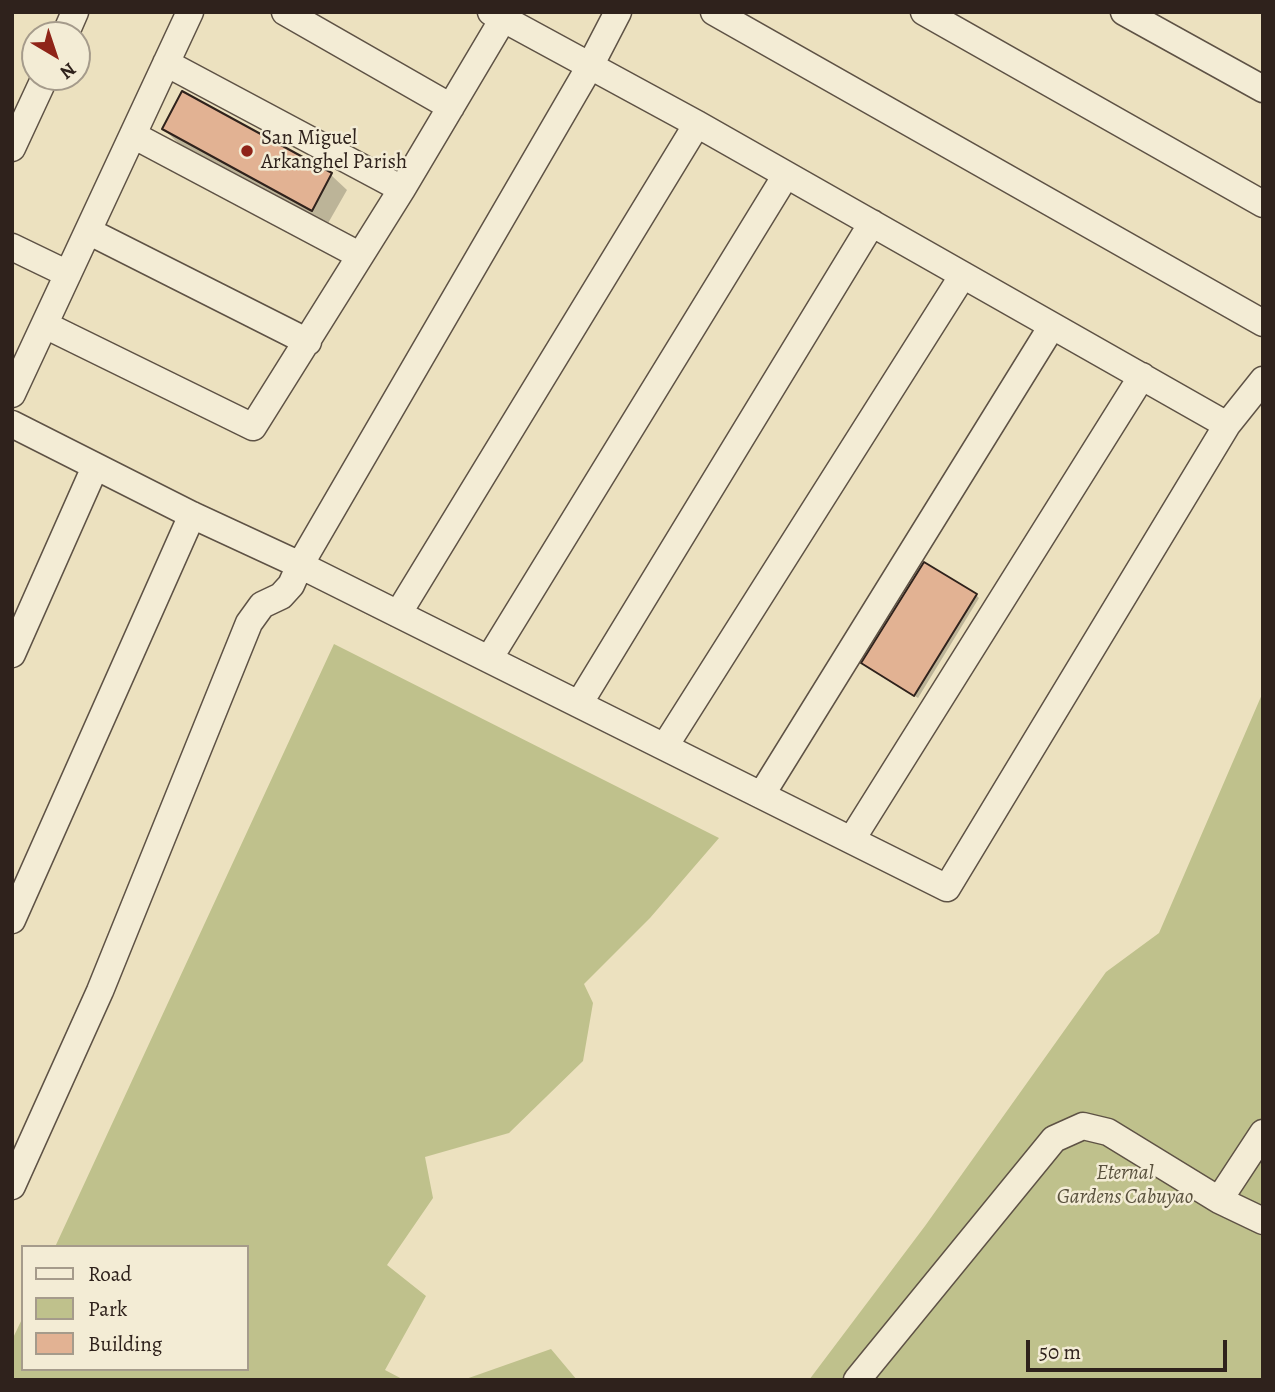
<!DOCTYPE html>
<html>
<head>
<meta charset="utf-8">
<style>
  body { margin:0 }
  #map { position:relative; width:1275px; height:1392px; overflow:hidden; background:#ece1bf; font-family:Alegreya,serif }
  canvas { display:block }
  .frame { position:absolute; inset:0; border:14px solid #2f221c; pointer-events:none }
  .legend { position:absolute; left:21px; top:1245px; width:228px; height:126px; box-sizing:border-box; background:#f3ecd5; border:2px solid #a59b8b; margin:0; padding:9px 12px; list-style:none; font-size:21px; color:#2f221c }
  .legend li { display:flex; align-items:center; gap:14px; height:35px }
  .legend b { width:35px; border:2px solid #a59b8b }
  .north { position:absolute; left:21px; top:21px; width:70px; height:70px; box-sizing:border-box; background:#f3ecd5; border:2px solid #a59b8b; border-radius:50%; rotate:141deg; font-size:19px; font-weight:700; line-height:28px; text-align:center; color:#2f221c }
  .north::after { content:''; display:block; margin:auto; width:24px; height:32px; background:#8f2418; clip-path:polygon(50% 0,100% 100%,50% 72%,0 100%) }
  .scale { position:absolute; left:1026px; top:1340px; width:201px; height:32px; box-sizing:border-box; border:4px solid #2f221c; border-top:0; padding-left:9px; font-size:21px; line-height:24px; white-space:nowrap; color:#2f221c; -webkit-text-stroke:5px #f3ecd5; paint-order:stroke }
</style>
</head>
<body>
<div id="map">
<canvas width="1275" height="1392"></canvas>
<div class="frame"></div>
<ul class="legend">
<li><b style="height:9px;background:#f3ecd5"></b>Road</li>
<li><b style="height:19px;background:#bfc18c"></b>Park</li>
<li><b style="height:19px;background:#e2b293"></b>Building</li>
</ul>
<div class="north">N</div>
<div class="scale">50 m</div>
</div>
<script>
const context = document.querySelector('canvas').getContext('2d');
context.lineJoin = 'round';
function paint(path, color) {
  context.fillStyle = color;
  context.fill(path, 'evenodd');
}
function stroke(path, color, width, dash) {
  context.strokeStyle = color;
  context.lineWidth = width;
  context.lineCap = dash ? 'butt' : 'round';
  context.setLineDash(dash || []);
  context.stroke(path);
}
function label(font, color, halo, rows, align = 'center') {
  context.font = font + ' Alegreya,serif';
  context.lineWidth = 5;
  context.setLineDash([]);
  context.textBaseline = 'middle';
  context.strokeStyle = halo;
  context.fillStyle = color;
  for (const [text, x, y, turn = 0] of rows) {
    context.save();
    context.translate(x, y);
    context.rotate((+turn || 0) * Math.PI / 180);
    context.textAlign = isNaN(turn) ? turn : align;
    if (halo) context.strokeText(text, 0, 0);
    context.fillText(text, 0, 0);
    context.restore();
  }
}
const green = new Path2D(`
  M 334,644 L 719,838 L 650,918 L 584,984 L 593,1003 L 583,1061 L 509,1133 L 425,1157 L 433,1198 L 387,1265 L 426,1296 L 385,1370 L 404,1380 L 12,1380 L 12,1340 L 23,1317 L 23,1369 L 247,1369 L 247,1247 L 55,1247 Z
  M 1263,692 L 1263,1380 L 809,1380 L 925,1226 L 1106,972 L 1159,933 Z
  M 551,1349 L 577,1380 L 463,1380 Z`);
const shadow = new Path2D(`
  M 183,94 L 331,175 L 347,190 L 327,225 L 179,144 L 164,129 Z
  M 976,595 L 979,598 L 918,698 L 867,666 Z`);
const building = new Path2D(`
  M 182,91 L 332,173 L 312,211 L 162,129 Z
  M 924,562 L 977,594 L 914,696 L 861,663 Z`);
const minor = new Path2D(`
  M 285,12 L 451,107
  M 491,12 L 697,124 L 1227,425
  M 714,12 L 1263,323
  M 924,12 L 1263,204
  M 1124,12 L 1263,89
  M 65,35 L 75,12
  M 166,63 L 402,189
  M 133,135 L 359,255
  M 12,148 L 45,77
  M 88,231 L 308,342
  M 12,247 L 68,274
  M 45,325 L 253,427 L 402,189 L 503,19
  M 12,394 L 190,12
  M 12,424 L 192,515 L 300,565 L 947,888 L 1227,425 L 1263,380
  M 398,614 L 697,124
  M 12,654 L 95,467
  M 489,659 L 786,175
  M 579,704 L 872,223
  M 665,746 L 963,275
  M 762,794 L 1052,326
  M 852,839 L 1142,376
  M 12,920 L 192,515
  M 1263,1133 L 1219,1200 L 1263,1221
  M 12,1186 L 100,991 L 249,623 L 262,605 L 281,596 L 291,585 L 300,565 L 590,66 L 618,12
  M 857,1380 L 1054,1139 L 1083,1126 L 1108,1132 L 1219,1200`);
const markers = [
  [247,151,7,"#8f2418"]
];
const poiNames = [
  ["San Miguel",261,139],
  ["Arkanghel Parish",261,163]
];
const parkNames = [
  ["Eternal",1125,1174],
  ["Gardens Cabuyao",1125,1198]
];
paint(green, '#bfc18c');
paint(shadow, '#0003');
paint(building, '#e2b293');
stroke(building, '#2f221c', 2);
stroke(minor, '#5e5245', 29);
stroke(minor, '#f3ecd5', 26);
for (const [x, y, r, color] of markers) {
  const dot = new Path2D();
  dot.arc(x, y, r, 0, 2 * Math.PI);
  context.fillStyle = color;
  context.fill(dot);
  stroke(dot, '#f3ecd5', 2.5);
}
label('21px', '#2f221c', '#f3ecd5', poiNames, 'left');
label('italic 21px', '#5a523e', '#f3ecd5', parkNames);
</script>
</body>
</html>
